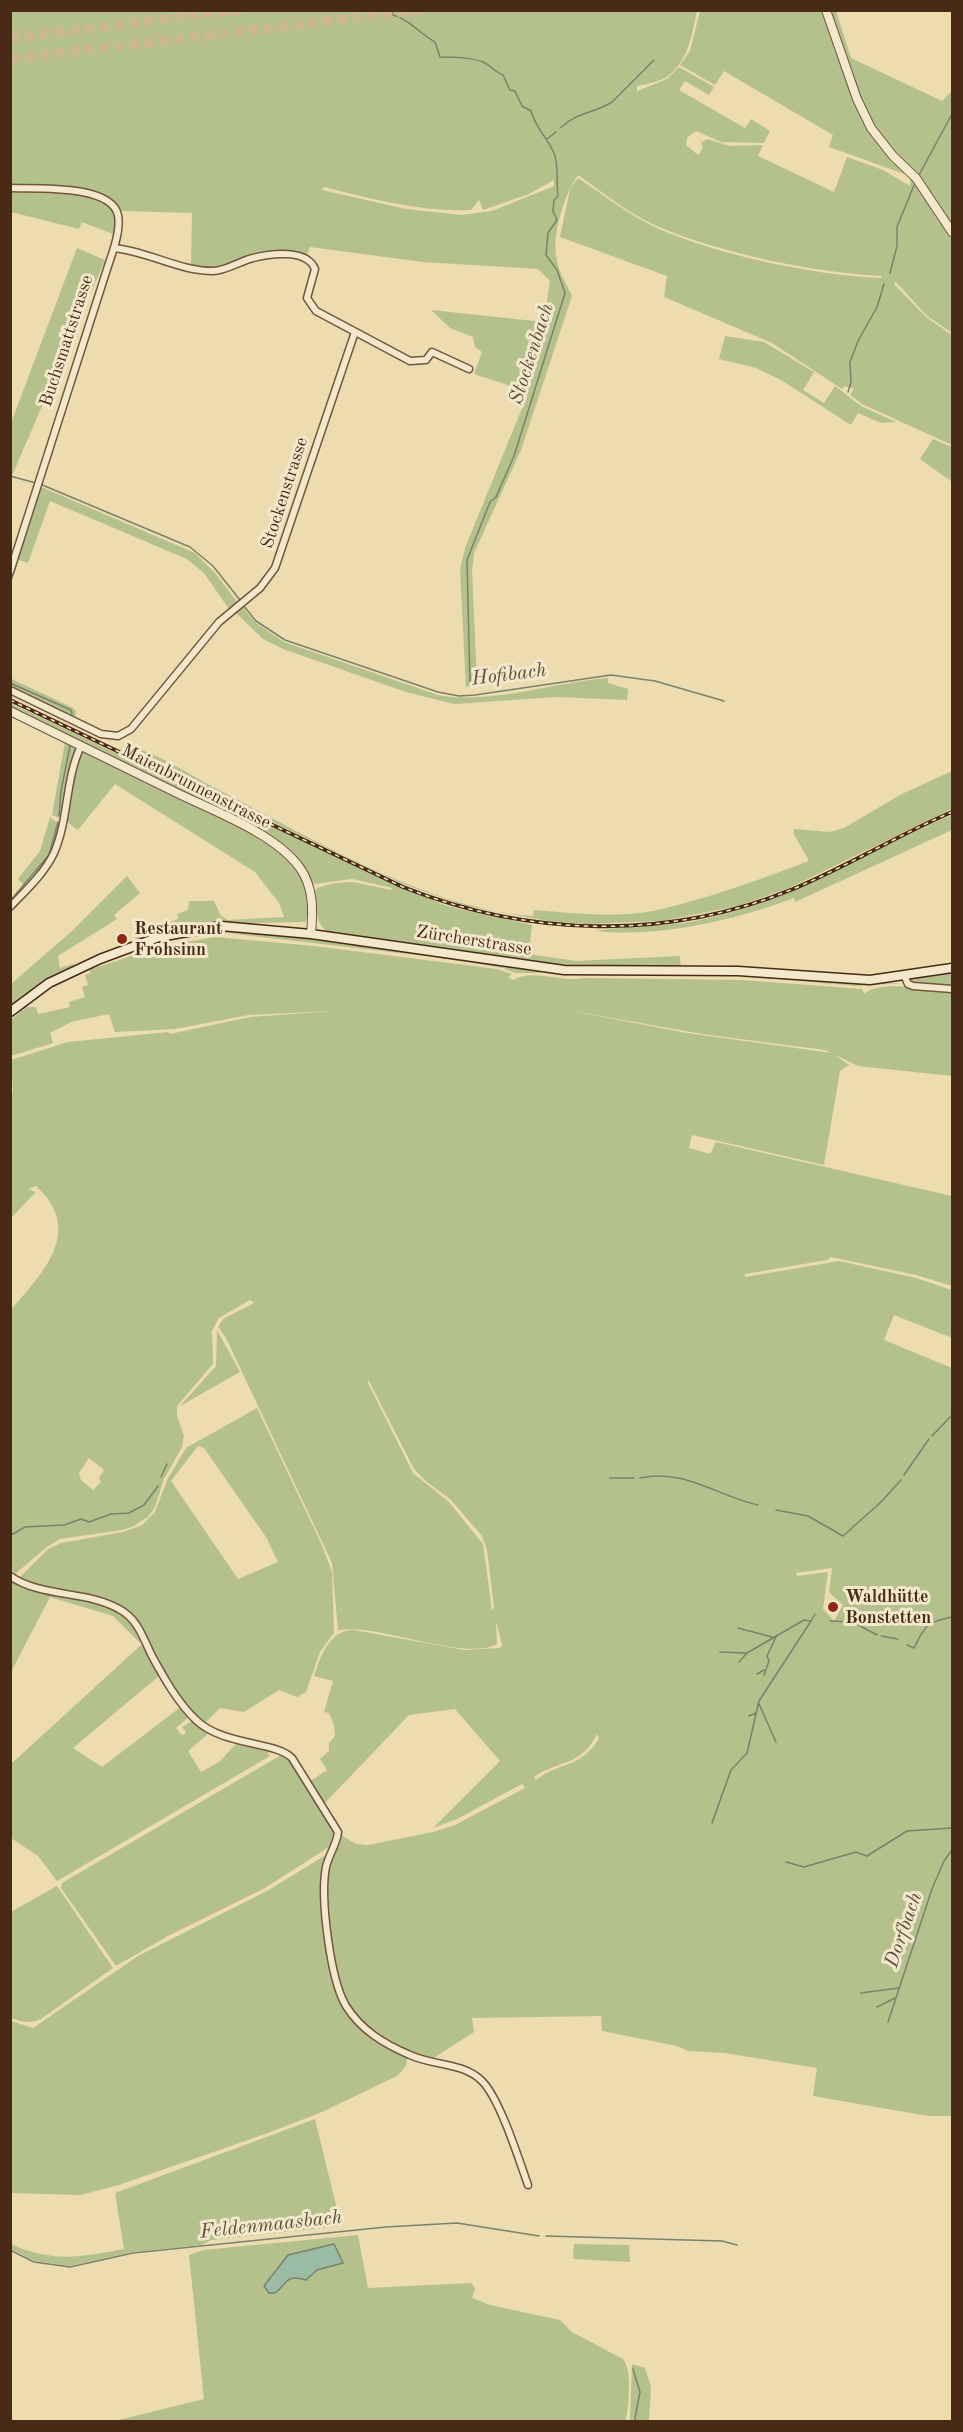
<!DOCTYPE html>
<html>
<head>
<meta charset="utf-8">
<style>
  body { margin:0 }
  #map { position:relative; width:963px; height:2432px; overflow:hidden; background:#ecdcaf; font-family:"Old Standard TT",serif }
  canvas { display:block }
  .frame { position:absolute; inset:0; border:12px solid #482a17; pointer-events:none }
</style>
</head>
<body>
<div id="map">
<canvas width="963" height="2432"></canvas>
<div class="frame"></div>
</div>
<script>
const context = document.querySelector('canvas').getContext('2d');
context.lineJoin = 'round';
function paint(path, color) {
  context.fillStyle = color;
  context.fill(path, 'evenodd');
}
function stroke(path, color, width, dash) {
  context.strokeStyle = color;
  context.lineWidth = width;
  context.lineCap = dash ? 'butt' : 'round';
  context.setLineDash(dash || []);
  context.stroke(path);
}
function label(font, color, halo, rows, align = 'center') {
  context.font = font + ' "Old Standard TT",serif';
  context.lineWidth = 6;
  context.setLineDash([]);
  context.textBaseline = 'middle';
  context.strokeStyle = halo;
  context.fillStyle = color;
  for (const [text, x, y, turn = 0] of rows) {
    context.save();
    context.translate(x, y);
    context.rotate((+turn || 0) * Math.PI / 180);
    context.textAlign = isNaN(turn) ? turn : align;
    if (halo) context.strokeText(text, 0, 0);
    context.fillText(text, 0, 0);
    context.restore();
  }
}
const green = new Path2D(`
  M 10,11 L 697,11 C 692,34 688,64 665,78 C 657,82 646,84 637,86 L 637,91 L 667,79 L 679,67 L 714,87 L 709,95 L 685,81 L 679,90 L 745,128 L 751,119 L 770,131 L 764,143 L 721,142 L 696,131 L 687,138 L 686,145 L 698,155 L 703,148 L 701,143 L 707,139 L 730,146 L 763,145 L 758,156 L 834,192 L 847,157 L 883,170 L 910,186 L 910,176 L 829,147 L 833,135 L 724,71 L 715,85 L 680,65 L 690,51 L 700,11 L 823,11 C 844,75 858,128 910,174 L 910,169 C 864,126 846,69 828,11 L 836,11 L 851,58 L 942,101 L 952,91 L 952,227 L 926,185 L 923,189 L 952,236 L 951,332 L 927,316 L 896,282 L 894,284 L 926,317 L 952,335 L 952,445 L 862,404 L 850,395 L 854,389 L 845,386 L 842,389 L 772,343 L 664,297 L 667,276 L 560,237 L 570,189 L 578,178 C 604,195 630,216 659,229 C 722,256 813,275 881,278 L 882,276 C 815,273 721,253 659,227 C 630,215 604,193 578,175 C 564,195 551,236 557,261 C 559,272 567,285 572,296 L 521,450 L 474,553 L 472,571 L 477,682 L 474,686 L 466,687 L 460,571 L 465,548 L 527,396 L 525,391 L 520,389 L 474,374 L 482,352 L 475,347 L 473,337 L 450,328 L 431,310 L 544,322 L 550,281 L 538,269 L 423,262 L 310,247 L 307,255 L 294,251 L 251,256 L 210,268 L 191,265 L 192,213 L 123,211 C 113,208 108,196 96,192 C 77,186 33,188 11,187 ZM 554,180 L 554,186 L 492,211 L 462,215 L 406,209 L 322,190 L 324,187 C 372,199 420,212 471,210 L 479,200 L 483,210 L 529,194 Z
  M 11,190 L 95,195 L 113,207 C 118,228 113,249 105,269 L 113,234 L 82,222 L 79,229 L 11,212 Z
  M 77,248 L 105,260 L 11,478 L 11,423 Z
  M 725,336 L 764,342 L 814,372 L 803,390 L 824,403 L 835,386 L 861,406 L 896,422 L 881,423 L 858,413 L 851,425 L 781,380 L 756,368 L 719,359 Z
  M 933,439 L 952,447 L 952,482 L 920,459 Z
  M 39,486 L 195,553 L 215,573 L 238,603 L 229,609 L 204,573 L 187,559 L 50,501 L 28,563 L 16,559 Z
  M 241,605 L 256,623 L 284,642 L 438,695 C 490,705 554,682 608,678 L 608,683 L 628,689 L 627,700 L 556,697 L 454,704 L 406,692 L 283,649 L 263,639 L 233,610 Z
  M 10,678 L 73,708 L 76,711 L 75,719 L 11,688 Z
  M 10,703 L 404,889 L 447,906 L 532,925 L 529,952 L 535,955 L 576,961 L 680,956 L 681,967 L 560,967 L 327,931 C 314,923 317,905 315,892 L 317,888 L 335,883 L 353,882 L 391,890 L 392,888 L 352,879 L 314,884 L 297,858 L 230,814 L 11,707 Z
  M 65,742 L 75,748 L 76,753 L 59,818 L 52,815 Z
  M 126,745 C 158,753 188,774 217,789 C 308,836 429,910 533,916 L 534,910 C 574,913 622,919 662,909 C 712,897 761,879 809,861 L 794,834 L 794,829 L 830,832 L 844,828 L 900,795 L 952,771 L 952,809 L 789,888 L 738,906 L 662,921 L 586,924 L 548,921 L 466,906 L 403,884 L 264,818 Z
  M 82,752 C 95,752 139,777 153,784 C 198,806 303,843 308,900 C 309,909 309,915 305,922 L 201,924 L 137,941 L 134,935 L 178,919 L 177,914 L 188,910 L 189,901 L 214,901 L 221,916 L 228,920 L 284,917 L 279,903 L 255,872 L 115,784 L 78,830 L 66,821 L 74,771 Z
  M 952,815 L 952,830 L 795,902 L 794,898 C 736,920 658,938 597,931 C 602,928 675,925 691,922 C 786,904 865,852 952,815 Z
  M 50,817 L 59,824 C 52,857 37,877 13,899 L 24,885 L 18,879 L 40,851 Z
  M 127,876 L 140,893 L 114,915 L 117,919 L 58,956 L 60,968 L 73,964 L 74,966 L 42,982 L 11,1007 L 11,984 L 72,931 Z
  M 214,930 L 245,931 L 443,955 L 543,973 L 515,973 L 503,968 L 434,957 L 227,933 L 177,939 L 102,962 L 146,944 Z
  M 215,937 L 314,946 L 497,969 L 512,974 L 508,977 L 513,980 C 533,968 562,983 584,978 L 743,980 L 862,989 L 864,994 C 878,979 932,990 952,991 L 952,1076 L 858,1066 L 825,1050 L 702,1034 L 556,1008 L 687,1033 L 832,1053 L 849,1065 L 840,1071 L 824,1165 L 692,1135 L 689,1148 L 710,1154 L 716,1142 L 952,1196 L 952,1286 L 916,1275 L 831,1257 L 827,1260 L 745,1274 L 745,1277 L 839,1261 L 916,1278 L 952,1290 L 952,1338 L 894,1315 L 884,1340 L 952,1368 L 952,2116 L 928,2116 L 813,2096 L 817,2068 L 725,2053 L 688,2051 L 677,2046 L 602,2031 L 601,2016 L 472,2018 L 474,2032 L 432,2059 L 408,2051 L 406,2066 L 397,2076 L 322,2112 L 268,2133 L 119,2185 L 80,2195 L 11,2193 L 11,2021 L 33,2028 L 138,1956 L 267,1891 L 334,1850 L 341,1835 L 356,1844 L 368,1845 L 433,1832 L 455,1825 L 525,1788 L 522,1784 L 457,1819 L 433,1828 L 500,1761 L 455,1709 L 409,1715 L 324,1804 L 309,1782 L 327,1770 L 320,1759 L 329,1751 L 329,1743 L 335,1736 L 334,1725 L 329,1713 L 324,1712 L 333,1681 L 314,1676 C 320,1657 330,1629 354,1630 L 464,1650 L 500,1648 L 502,1645 L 496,1621 L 497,1644 C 465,1662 379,1623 338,1630 L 332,1563 L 226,1338 L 218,1327 L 223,1319 L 254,1303 L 250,1300 L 219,1318 L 212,1331 L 213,1364 L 177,1406 L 177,1416 L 184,1436 L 182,1447 L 164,1479 L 155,1507 L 148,1517 L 132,1527 L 122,1530 L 60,1539 L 47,1547 L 15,1574 L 11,1569 L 11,1310 C 43,1272 85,1231 36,1186 L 28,1189 L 36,1192 L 11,1218 L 10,1094 L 13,1092 L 11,1060 L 68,1042 L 168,1032 L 170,1034 L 250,1017 L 331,1011 L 249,1015 L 175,1029 L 115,1032 L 109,1014 L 71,1022 L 50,1033 L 53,1043 L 11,1056 L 11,1020 L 26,1007 L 36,1007 L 38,1014 L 70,1007 L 69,1002 L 85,997 L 82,987 L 88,985 L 85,975 L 91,973 L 89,970 L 158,947 ZM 367,1381 L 369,1381 L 414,1469 L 427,1482 L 450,1499 L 482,1536 L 487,1550 L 494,1607 L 492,1611 L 483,1544 L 449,1502 L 413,1473 ZM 89,1458 L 104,1470 L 99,1478 L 101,1482 L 93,1490 L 81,1480 L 79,1473 ZM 832,1568 L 829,1592 L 843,1605 L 834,1621 L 823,1609 L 828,1572 L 797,1576 L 796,1573 ZM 597,1734 L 599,1739 C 578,1770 560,1761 536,1780 L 534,1777 C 560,1759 581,1767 597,1734 Z
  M 952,972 L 952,986 L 911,982 L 913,979 Z
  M 573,973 L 722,974 L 869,983 L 902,983 L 857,986 L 743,976 Z
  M 217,1330 L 240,1372 L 180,1406 L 216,1366 Z
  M 257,1408 L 321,1543 L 332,1572 L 334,1633 L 320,1652 L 306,1692 L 297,1697 L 279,1690 L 244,1712 L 220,1708 L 204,1724 L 174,1689 L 123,1608 L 25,1582 L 19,1578 L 48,1549 L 61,1543 L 123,1532 L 142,1525 L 155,1512 L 167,1480 L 186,1448 ZM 198,1446 L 204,1448 L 266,1537 L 278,1562 L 238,1579 L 171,1481 Z
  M 12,1581 C 46,1600 133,1593 141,1641 L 139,1642 L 113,1616 L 50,1597 L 12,1670 Z
  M 141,1645 L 146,1649 L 160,1675 L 73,1748 L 102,1767 L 182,1706 L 189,1717 L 176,1728 L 182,1735 L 186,1733 L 182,1727 L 192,1721 L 209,1733 L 188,1751 L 201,1772 L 219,1762 L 237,1743 L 267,1751 L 270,1756 L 57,1881 L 38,1856 L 11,1838 L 11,1764 Z
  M 283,1754 L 290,1760 L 336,1832 L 332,1845 L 265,1888 L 168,1936 L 116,1966 L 61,1888 L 62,1883 Z
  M 57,1886 L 113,1968 L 41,2019 C 30,2024 22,2022 11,2018 L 11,1912 Z
  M 315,2119 L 341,2226 L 211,2240 L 202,2245 L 133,2252 L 69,2266 L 35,2261 L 11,2249 L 11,2244 C 52,2263 81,2257 124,2249 L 115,2193 Z
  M 358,2235 L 368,2288 L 471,2283 L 475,2288 L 472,2298 L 490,2305 L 560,2320 L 572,2332 L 623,2359 C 633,2371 628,2407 626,2421 L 110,2422 L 204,2399 L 189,2255 L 203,2250 Z
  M 574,2244 L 629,2245 L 630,2262 L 573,2259 Z
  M 632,2364 L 645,2368 L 651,2387 L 649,2421 L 630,2421 Z`);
const water = new Path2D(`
  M 334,2244 L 343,2263 L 317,2270 L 306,2280 C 284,2274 289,2283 275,2293 L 269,2293 L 264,2286 L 288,2255 Z`);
const stream = new Path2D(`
  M 392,10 L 393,15 C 409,19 420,34 435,42 L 440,57 C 454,57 469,57 483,62 C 490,65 495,72 503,75 L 510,90 L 515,91 L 522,106 L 531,111 C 536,129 547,137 554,153 C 559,166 556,182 558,196 L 554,200 L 553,211 L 557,220 L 548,233 L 546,255 L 557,270 L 565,293 L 514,456 L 496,497 L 490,502 L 467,560 L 470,684
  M 401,16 L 407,10
  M 560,128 C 581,110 593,114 612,102 L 654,60
  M 547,139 L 556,132
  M 919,175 L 952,114
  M 890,273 L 897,246 L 897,227 L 914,185
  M 848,392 L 851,382 L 850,362 L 858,341 L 877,307 L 884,284
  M 10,476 L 36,483
  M 40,484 L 190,547 L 213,566 L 240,600
  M 11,581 L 28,527
  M 243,605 L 256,621 L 285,640 L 438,692 L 459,696 L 475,695 L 611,675 L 655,681 L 724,701
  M 10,683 L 71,710 L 72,714
  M 59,816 L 61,791 L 70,746
  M 10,901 L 49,855 L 58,822
  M 932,1436 L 952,1415
  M 904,1475 L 929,1439
  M 161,1477 L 167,1464
  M 610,1478 L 634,1478
  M 640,1478 C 683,1468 718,1496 758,1505
  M 776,1510 L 808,1516 L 843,1536 L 881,1502 L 901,1480
  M 10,1532 L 13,1534 L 25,1527 L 64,1525 L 81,1519 L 89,1522 L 111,1514 L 129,1513 L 144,1505 L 158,1486
  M 830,1621 L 853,1622 L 877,1635
  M 738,1628 L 772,1637
  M 881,1636 L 898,1639
  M 907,1645 L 914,1648 C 925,1625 927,1622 952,1617
  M 720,1652 L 746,1653
  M 739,1662 L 747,1653 L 804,1620 L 811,1621 L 815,1614
  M 757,1674 L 764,1670
  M 764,1675 L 769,1661 L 767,1656 L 776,1637
  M 759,1704 L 776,1742
  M 749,1716 L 756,1713
  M 712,1823 L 731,1770 L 747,1753 L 759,1701 L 811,1621
  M 786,1862 L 804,1867 L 856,1852 L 867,1856 L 907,1831 L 952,1828
  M 861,1993 L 899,1988
  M 877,2007 L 895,1998
  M 888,2022 L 932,1889 L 944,1861 L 952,1850
  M 546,2236 L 722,2241 L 737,2245
  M 10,2250 L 34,2262 L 70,2267 L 133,2253 L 386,2227 L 457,2223 L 539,2236
  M 633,2369 L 640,2392 L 635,2418 L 636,2422`);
const motorwayTunnel = new Path2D(`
  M 10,38 L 240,10
  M 10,59 L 420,10`);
const minor = new Path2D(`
  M 10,188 C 36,189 111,184 118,215 C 121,230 113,251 108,266 L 10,572
  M 114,248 C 147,251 179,271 213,271 C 226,271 240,261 253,258 C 272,253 307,249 315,269 L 307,298 L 316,311 L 410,361 L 426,360 L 432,352 L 469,369
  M 10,690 L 101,734 L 118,736 L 131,729 L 219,622 L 260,588 L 275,568 L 355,332
  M 10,907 C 26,890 44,874 54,853 C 69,819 65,779 81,746
  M 905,977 L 908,984 L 913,986 L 952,989
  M 10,1576 C 42,1598 86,1590 119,1609 C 138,1619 143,1638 152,1656 C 164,1678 178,1703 196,1720 C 223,1746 275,1741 292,1758 L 338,1832 C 337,1844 329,1854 326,1867 C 320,1897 330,1979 346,2006 C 361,2030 384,2044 410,2055 C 433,2066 463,2062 482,2081 C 500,2099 519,2160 528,2185`);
const tertiary = new Path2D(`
  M 826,10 L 857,99 L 871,128 L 893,156 L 916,178 L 952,232
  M 10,711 C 65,738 120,765 175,792 C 213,811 275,833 300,868 C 314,888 313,911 311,934`);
const secondary = new Path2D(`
  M 10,1012 L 49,983 L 100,959 L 159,937 L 221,926 L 311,934 L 564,970 L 738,971 L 870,980 L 952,968`);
const rail = new Path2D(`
  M 10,700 L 403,887 C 529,937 667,941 793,889 C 848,866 898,835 952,812`);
const markers = [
  [122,939,6,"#8f2418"],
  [833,1607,6,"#8f2418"]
];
const streetNames = [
  ["Buchsmattstrasse",67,341,-72],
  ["Stockenstrasse",285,493,-72],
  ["Maienbrunnenstrasse",196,787,27],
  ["Zürcherstrasse",474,941,9]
];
const poiNames = [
  ["Restaurant",134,929],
  ["Frohsinn",134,950],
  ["Waldhütte",845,1597],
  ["Bonstetten",845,1618]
];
const waterNames = [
  ["Stockenbach",532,354,-72],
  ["Hofibach",509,675,-7],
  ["Dorfbach",904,1930,-71],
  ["Feldenmaasbach",271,2225,-6]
];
paint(green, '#b4c18d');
paint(water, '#9abca5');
stroke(water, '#79826c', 1.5);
stroke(stream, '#79826c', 1.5);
stroke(motorwayTunnel, '#cbb891', 10, [10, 5]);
stroke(minor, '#71563d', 9);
stroke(tertiary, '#71563d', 10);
stroke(secondary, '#482a17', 11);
stroke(minor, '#f3e8cb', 6);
stroke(tertiary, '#f3e8cb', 8);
stroke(secondary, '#f3e8cb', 8);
stroke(rail, '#482a17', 4);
stroke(rail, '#f3e8cb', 1.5, [4.5]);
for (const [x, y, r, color] of markers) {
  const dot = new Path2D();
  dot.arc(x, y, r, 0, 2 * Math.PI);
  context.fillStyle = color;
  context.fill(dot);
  stroke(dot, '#f3e8cb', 2);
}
label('18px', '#482a17', '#f3e8cb', streetNames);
label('bold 18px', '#482a17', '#f3e8cb', poiNames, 'left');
label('italic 20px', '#5c4e3a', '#f3e8cb', waterNames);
</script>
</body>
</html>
